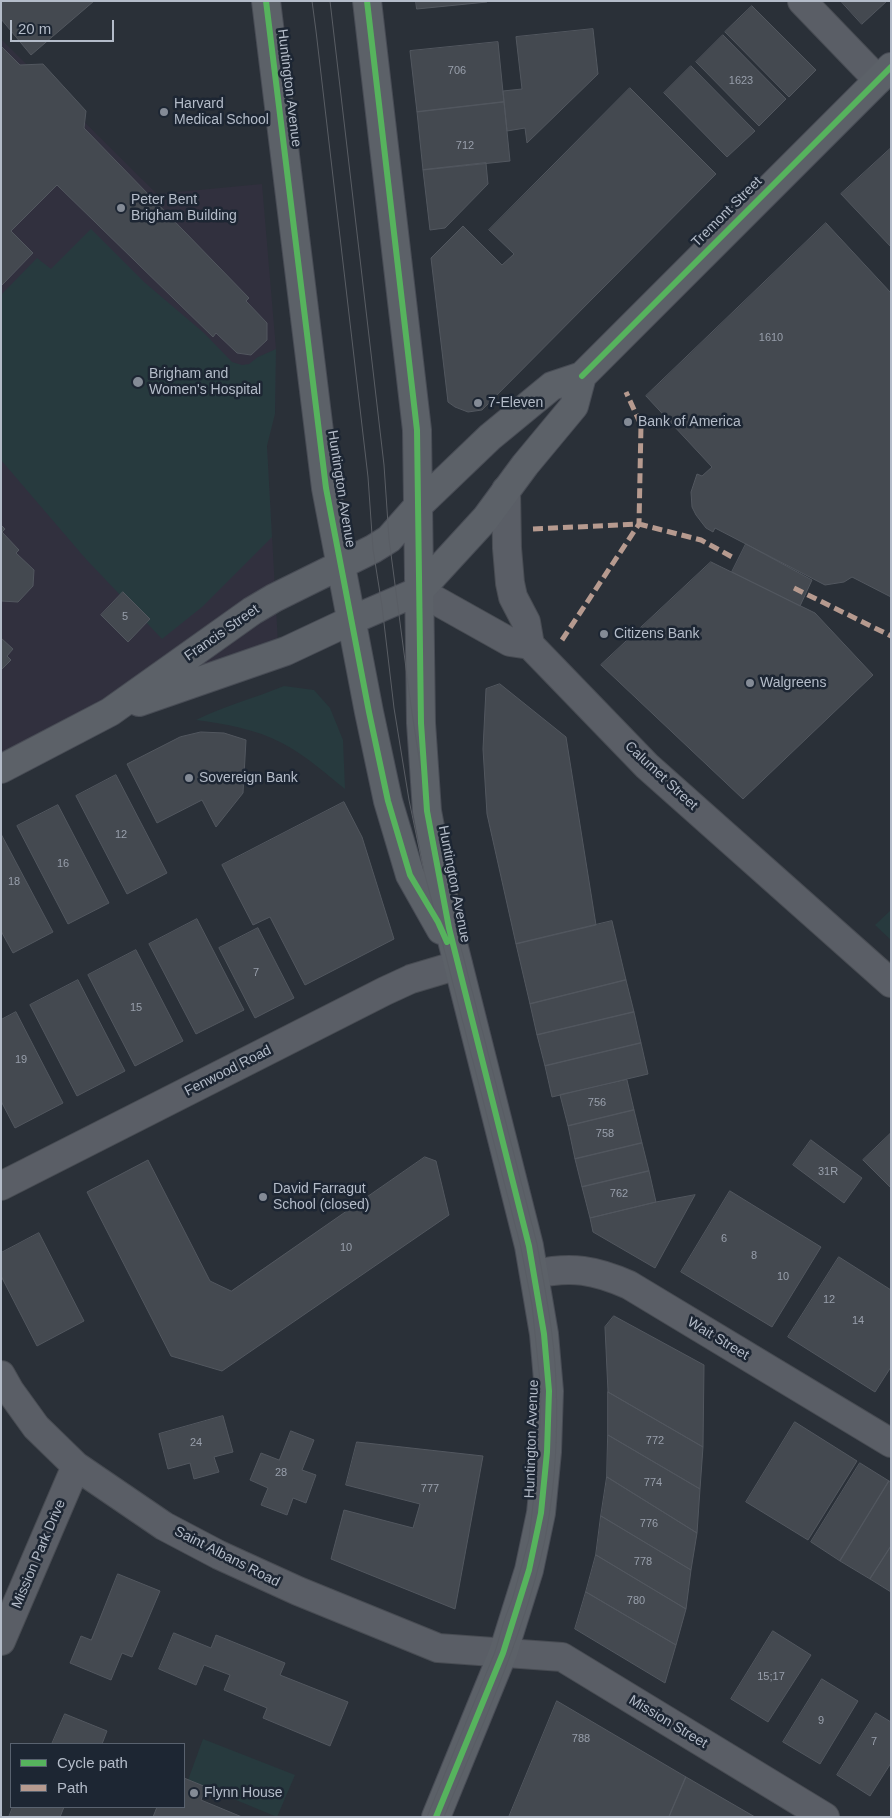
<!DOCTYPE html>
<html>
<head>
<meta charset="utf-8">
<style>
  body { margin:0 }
  #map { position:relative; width:892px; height:1818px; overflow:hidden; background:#2a3038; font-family:Helvetica,sans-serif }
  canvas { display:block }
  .frame { position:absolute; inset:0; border:2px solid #b4bcc9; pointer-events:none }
  .legend { position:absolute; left:10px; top:1743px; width:175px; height:65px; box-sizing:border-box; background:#1d2633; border:1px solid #59626f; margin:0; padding:6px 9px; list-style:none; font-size:15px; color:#b4bcc9 }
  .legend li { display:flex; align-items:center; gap:10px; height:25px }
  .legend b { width:25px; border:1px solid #59626f }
  .scale { position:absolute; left:10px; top:20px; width:104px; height:22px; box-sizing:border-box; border:2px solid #b4bcc9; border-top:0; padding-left:6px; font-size:15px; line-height:18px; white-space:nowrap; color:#b4bcc9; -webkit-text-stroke:4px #1d2633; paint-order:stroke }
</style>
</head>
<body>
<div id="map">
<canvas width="892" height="1818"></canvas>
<div class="frame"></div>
<ul class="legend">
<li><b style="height:6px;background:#56b35d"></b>Cycle path</li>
<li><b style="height:6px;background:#b69a8f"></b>Path</li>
</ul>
<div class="scale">20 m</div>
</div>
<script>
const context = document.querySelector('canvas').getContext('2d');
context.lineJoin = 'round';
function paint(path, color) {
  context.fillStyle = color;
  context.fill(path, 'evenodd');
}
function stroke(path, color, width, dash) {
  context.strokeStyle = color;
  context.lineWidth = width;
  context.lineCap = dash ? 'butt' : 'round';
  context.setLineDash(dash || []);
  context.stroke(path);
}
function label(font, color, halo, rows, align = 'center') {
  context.font = font + ' Helvetica,sans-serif';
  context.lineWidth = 5;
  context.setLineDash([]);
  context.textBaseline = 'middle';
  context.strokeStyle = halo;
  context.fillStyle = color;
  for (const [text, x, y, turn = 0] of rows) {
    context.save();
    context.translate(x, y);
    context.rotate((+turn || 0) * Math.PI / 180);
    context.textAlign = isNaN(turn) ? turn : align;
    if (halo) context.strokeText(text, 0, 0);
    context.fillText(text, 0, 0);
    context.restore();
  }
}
const medical = new Path2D(`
  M 1,39 L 157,194 L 262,184 L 276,349 L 275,414 L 267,446 L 278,643 L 1,769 Z`);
const green = new Path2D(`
  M 91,229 L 144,282 L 204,333 L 232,362 L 242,365 L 249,364 L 258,357 L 276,349 L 275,414 L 267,446 L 272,537 L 202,607 L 162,639 L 85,558 L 1,460 L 1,295 L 37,258 L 51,269 Z
  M 284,686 L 314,690 L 330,708 L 343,740 L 345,789 C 325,773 305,755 282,743 C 256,729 225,724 196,720 C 224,706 255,698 284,686 Z
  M 891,910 L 891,940 L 875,925 Z
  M 203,1739 L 295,1775 L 277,1817 L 188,1780 Z`);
const building = new Path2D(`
  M 1,1 L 94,1 L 31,55 L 1,19 Z
  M 416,1 L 487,1 L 487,2 L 417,9 Z
  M 841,1 L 887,1 L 862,24 Z
  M 752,6 L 816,70 L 789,97 L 725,32 Z
  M 593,29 L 598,74 L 527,143 L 525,128 L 507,131 L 503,91 L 522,89 L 516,37 Z
  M 723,35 L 786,99 L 759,126 L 696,62 Z
  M 498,42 L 504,102 L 417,112 L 410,51 Z
  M 1,46 L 20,65 L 43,64 L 86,111 L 84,128 L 249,298 L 246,301 L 267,323 L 267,340 L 251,355 L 237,353 L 216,333 L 213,337 L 57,185 L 11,231 L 33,253 L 1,286 Z
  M 691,66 L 755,131 L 727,157 L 664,93 Z
  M 630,88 L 716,174 L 482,410 L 468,412 L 455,407 L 448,402 L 431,258 L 463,226 L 502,265 L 514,254 L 489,230 Z
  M 504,102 L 510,161 L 423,170 L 417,112 Z
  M 891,148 L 891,247 L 841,194 Z
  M 486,163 L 488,184 L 445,228 L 430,230 L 423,170 Z
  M 826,223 L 891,293 L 891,597 L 852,577 L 844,582 L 825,585 L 715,528 L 713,532 L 706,528 L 696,515 L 692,507 L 691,492 L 697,474 L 702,476 L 712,467 L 646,396 Z
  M 1,525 L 5,529 L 2,532 L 19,550 L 16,553 L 34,570 L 33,586 L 18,602 L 1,601 Z
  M 746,544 L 812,580 L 800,606 L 732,572 Z
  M 711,562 L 815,613 L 873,675 L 743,799 L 601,665 Z
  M 123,592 L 150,619 L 128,642 L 101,615 Z
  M 1,638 L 13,649 L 7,656 L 11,660 L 1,670 Z
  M 500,684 L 566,737 L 596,925 L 516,944 L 487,814 L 483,749 L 486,689 Z
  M 201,732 L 224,733 L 246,740 L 243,793 L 216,827 L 202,800 L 157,823 L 127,764 L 180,737 Z
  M 116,775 L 167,873 L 127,894 L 76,796 Z
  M 344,802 L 362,837 L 394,939 L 305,985 L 270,917 L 253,925 L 222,865 Z
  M 58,805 L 109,903 L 68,924 L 17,826 Z
  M 1,834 L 53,932 L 13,953 L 1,931 Z
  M 197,919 L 244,1010 L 196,1034 L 149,944 Z
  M 612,921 L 626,980 L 530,1004 L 516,944 Z
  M 258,928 L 294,998 L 255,1018 L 219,948 Z
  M 136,950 L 183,1041 L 135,1066 L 88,975 Z
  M 78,980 L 125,1071 L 77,1096 L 30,1005 Z
  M 626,980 L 634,1012 L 537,1035 L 530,1004 Z
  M 16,1012 L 63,1103 L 15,1128 L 1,1101 L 1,1020 Z
  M 634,1012 L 641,1043 L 545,1066 L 537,1035 Z
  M 641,1043 L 648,1074 L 552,1097 L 545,1066 Z
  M 627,1080 L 634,1110 L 568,1126 L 560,1095 Z
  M 634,1110 L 642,1143 L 575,1159 L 568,1126 Z
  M 891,1133 L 891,1188 L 863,1160 Z
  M 811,1140 L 862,1178 L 844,1203 L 793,1165 Z
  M 642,1143 L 649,1171 L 582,1187 L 575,1159 Z
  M 425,1157 L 436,1161 L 449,1215 L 222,1371 L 171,1356 L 87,1192 L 148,1160 L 210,1281 L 231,1291 Z
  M 649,1171 L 656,1202 L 590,1218 L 582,1187 Z
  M 730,1191 L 821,1247 L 772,1327 L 681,1272 Z
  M 695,1195 L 655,1268 L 593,1232 L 590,1218 L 656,1202 Z
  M 39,1233 L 84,1321 L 37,1346 L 1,1276 L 1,1253 Z
  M 839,1257 L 891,1290 L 891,1367 L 875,1392 L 788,1337 Z
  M 614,1316 L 704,1365 L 703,1447 L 608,1392 L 605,1327 Z
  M 608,1392 L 703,1447 L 700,1489 L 608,1435 Z
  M 223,1416 L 233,1452 L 214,1457 L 219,1472 L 194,1479 L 190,1463 L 168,1469 L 159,1434 Z
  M 795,1422 L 857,1461 L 808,1540 L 746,1502 Z
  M 291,1431 L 314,1440 L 302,1470 L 316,1475 L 306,1503 L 293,1498 L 287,1515 L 261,1505 L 268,1488 L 250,1480 L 261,1453 L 279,1460 Z
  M 608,1435 L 700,1489 L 697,1533 L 607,1477 Z
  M 357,1442 L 483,1456 L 455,1609 L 331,1559 L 344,1510 L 413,1528 L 420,1504 L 346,1485 Z
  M 860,1463 L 889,1481 L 840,1561 L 811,1542 Z
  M 607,1477 L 697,1533 L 691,1570 L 601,1516 Z
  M 889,1481 L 891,1482 L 891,1546 L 870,1579 L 840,1561 Z
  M 601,1516 L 691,1570 L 686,1609 L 596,1555 Z
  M 891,1546 L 891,1592 L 870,1579 Z
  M 596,1555 L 686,1609 L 676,1645 L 586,1592 Z
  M 118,1574 L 160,1591 L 132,1657 L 122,1653 L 111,1680 L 70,1663 L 81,1636 L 91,1640 Z
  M 586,1592 L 676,1645 L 665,1683 L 575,1629 Z
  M 773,1631 L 811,1655 L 768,1722 L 731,1699 Z
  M 174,1633 L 211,1648 L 216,1635 L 285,1663 L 280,1675 L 348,1702 L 330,1746 L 263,1718 L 267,1708 L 224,1690 L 230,1675 L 204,1665 L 196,1685 L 159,1669 Z
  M 822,1679 L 858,1701 L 820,1764 L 783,1742 Z
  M 557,1701 L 686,1777 L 669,1817 L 509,1817 Z
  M 876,1713 L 891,1722 L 891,1763 L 870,1796 L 837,1775 Z
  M 65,1714 L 107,1731 L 102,1744 L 52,1744 Z
  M 686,1777 L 755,1817 L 669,1817 Z
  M 184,1778 L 206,1787 L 201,1800 L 242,1817 L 153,1817 L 157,1807 L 184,1807 Z
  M 13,1807 L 64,1807 L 60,1817 L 9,1817 Z`);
const minor = new Path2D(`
  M 802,1 L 878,80
  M 506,490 L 507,548 L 510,583 L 513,597 L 526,622 L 530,645
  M 419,591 L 510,642 L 530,645 L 647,766 L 891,983
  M 1,1186 L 385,991 L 411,979 L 458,965
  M 535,1274 C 572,1266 595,1270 629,1285 L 891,1443
  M 1,1375 L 10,1391 L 36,1427 L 76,1466 L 164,1526 L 219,1555 L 298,1591 L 438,1648 L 562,1657 L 825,1817
  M 1,1641 L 76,1466`);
const major = new Path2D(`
  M 266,1 L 326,488 L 369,712 L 388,801 L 410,875 L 441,930
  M 367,1 L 417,430 L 421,723 L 427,811 L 449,928 L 529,1246 L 544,1334 L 549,1391 L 547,1452 L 541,1513 L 529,1570 L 503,1653 L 436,1817
  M 139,702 L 286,651 L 352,620 L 419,591 L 486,518 L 525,465 L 574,406 L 582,376
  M 1,769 L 110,712 L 252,611 L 274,598 L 373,549 L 389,539 L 419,505 L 490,437 L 552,386 L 582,376 L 891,67`);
const tram = new Path2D(`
  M 312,1 L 316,31 L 368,477 L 373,549 L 382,606 L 394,708 L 409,800 L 423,867 L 521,1248 L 532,1305 L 541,1391 L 539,1452 L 529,1539 L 513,1597 L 504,1621 L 495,1652 L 427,1817
  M 330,1 L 384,465 L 389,539 L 411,706 L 425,797 L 457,932 L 537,1244 C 544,1284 552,1323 555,1364 C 559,1423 556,1486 544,1544 C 523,1638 481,1727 444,1817`);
const quiet = new Path2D(`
  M 533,529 L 639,524 L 701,540 L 734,558
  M 794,588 L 891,636
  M 562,640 L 639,524 L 641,425 L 626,392`);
const cycleway = new Path2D(`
  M 266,1 L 326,488 L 369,712 L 388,801 L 410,875 L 438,922 L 447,942
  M 367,1 L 417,430 L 421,723 L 427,811 L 449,928 L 529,1246 L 544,1334 L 549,1391 L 547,1452 L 541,1513 L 529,1570 L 503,1653 L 436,1817
  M 582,376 L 891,67`);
const markers = [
  [164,112,5,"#848b96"],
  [121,208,5,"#848b96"],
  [138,382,6,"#848b96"],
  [478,403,5,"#848b96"],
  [628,422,5,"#848b96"],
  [604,634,5,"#848b96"],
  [750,683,5,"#848b96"],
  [189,778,5,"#848b96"],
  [263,1197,5,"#848b96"],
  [194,1793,5,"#848b96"]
];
const numberNames = [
  ["706",457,71],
  ["1623",741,81],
  ["712",465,146],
  ["1610",771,338],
  ["5",125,617],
  ["12",121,835],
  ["16",63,864],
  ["18",14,882],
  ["7",256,973],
  ["15",136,1008],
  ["19",21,1060],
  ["756",597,1103],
  ["758",605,1134],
  ["31R",828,1172],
  ["762",619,1194],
  ["6",724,1239],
  ["10",346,1248],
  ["8",754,1256],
  ["10",783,1277],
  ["12",829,1300],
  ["14",858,1321],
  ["772",655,1441],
  ["24",196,1443],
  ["28",281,1473],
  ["774",653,1483],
  ["777",430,1489],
  ["776",649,1524],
  ["778",643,1562],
  ["780",636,1601],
  ["15;17",771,1677],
  ["9",821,1721],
  ["788",581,1739],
  ["7",874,1742]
];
const streetNames = [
  ["Huntington Avenue",289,88,83],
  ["Tremont Street",727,212,-45],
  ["Huntington Avenue",341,489,81],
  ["Francis Street",222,633,-35],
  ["Calumet Street",661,776,43],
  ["Huntington Avenue",454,884,79],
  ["Fenwood Road",228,1071,-27],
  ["Wait Street",718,1339,31],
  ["Huntington Avenue",532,1439,-88],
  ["Mission Park Drive",39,1554,-67],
  ["Saint Albans Road",227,1557,27],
  ["Mission Street",668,1722,31]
];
const poiNames = [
  ["Harvard",174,104],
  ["Medical School",174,120],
  ["Peter Bent",131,200],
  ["Brigham Building",131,216],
  ["Brigham and",149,374],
  ["Women's Hospital",149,390],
  ["7-Eleven",488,403],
  ["Bank of America",638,422],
  ["Citizens Bank",614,634],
  ["Walgreens",760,683],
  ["Sovereign Bank",199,778],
  ["David Farragut",273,1189],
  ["School (closed)",273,1205],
  ["Flynn House",204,1793]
];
paint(medical, '#31303e');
paint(green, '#273a3e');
paint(building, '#444950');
stroke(building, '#52575f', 1);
stroke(minor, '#484c53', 30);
stroke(major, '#484c55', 30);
stroke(minor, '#5a5e66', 28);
stroke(major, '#5c6168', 28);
stroke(tram, '#595d64', 1);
stroke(quiet, '#b69a8f', 5, [10, 5]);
stroke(cycleway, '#56b35d', 6);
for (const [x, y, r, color] of markers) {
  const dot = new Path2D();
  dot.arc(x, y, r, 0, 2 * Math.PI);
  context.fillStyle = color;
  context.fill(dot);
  stroke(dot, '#1d2633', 2);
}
label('11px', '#989fab', null, numberNames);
label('14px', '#b4bcc9', '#1d2633', streetNames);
label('14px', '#b4bcc9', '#1d2633', poiNames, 'left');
</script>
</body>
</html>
